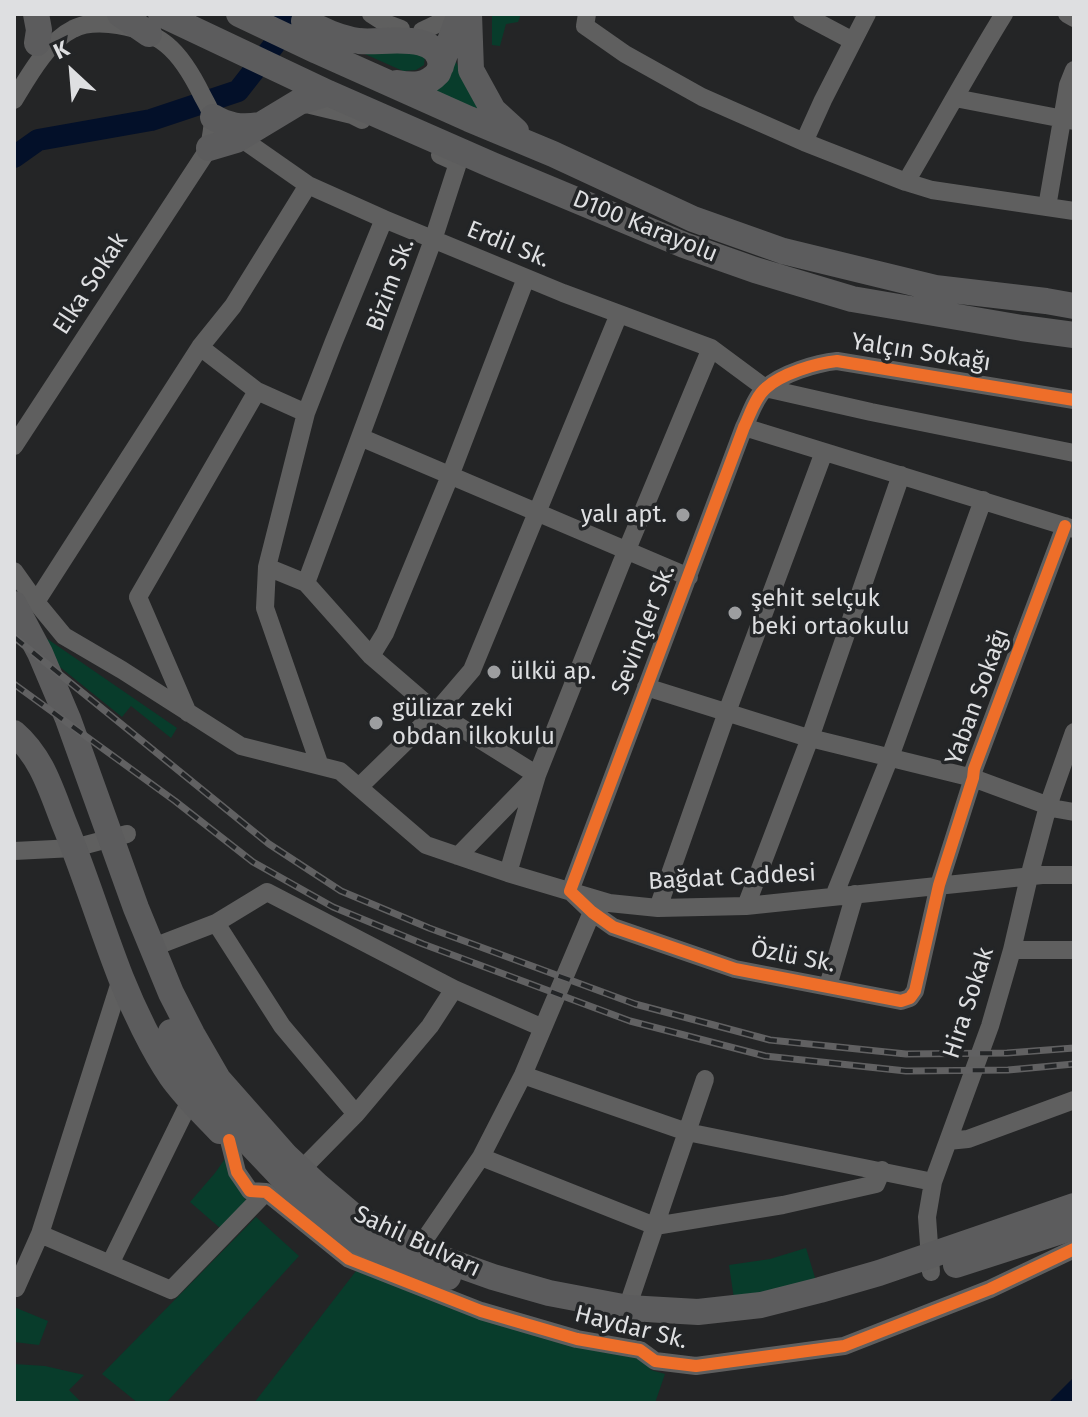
<!DOCTYPE html>
<html>
<head>
<meta charset="utf-8">
<style>
  body { margin:0 }
  #map { position:relative; width:1088px; height:1417px; overflow:hidden; background:#242526; font-family:"Fira Sans",sans-serif }
  canvas { display:block }
  .frame { position:absolute; inset:0; border:16px solid #dedfe1; pointer-events:none }
  .north { position:absolute; left:32px; top:32px; width:80px; height:80px; -webkit-text-stroke:6px #232527; paint-order:stroke; rotate:334deg; font-size:22px; font-weight:700; line-height:32px; text-align:center; color:#dedfe1 }
  .north::after { content:''; display:block; margin:auto; width:28px; height:36px; background:#dedfe1; clip-path:polygon(50% 0,100% 100%,50% 72%,0 100%) }
</style>
</head>
<body>
<div id="map">
<canvas width="1088" height="1417"></canvas>
<div class="frame"></div>
<div class="north">K</div>
</div>
<script>
const context = document.querySelector('canvas').getContext('2d');
context.lineJoin = 'round';
function paint(path, color) {
  context.fillStyle = color;
  context.fill(path, 'evenodd');
}
function stroke(path, color, width, dash) {
  context.strokeStyle = color;
  context.lineWidth = width;
  context.lineCap = dash ? 'butt' : 'round';
  context.setLineDash(dash || []);
  context.stroke(path);
}
function label(font, color, halo, rows, align = 'center') {
  context.font = font + ' "Fira Sans",sans-serif';
  context.lineWidth = 7;
  context.setLineDash([]);
  context.textBaseline = 'middle';
  context.strokeStyle = halo;
  context.fillStyle = color;
  for (const [text, x, y, turn = 0] of rows) {
    context.save();
    context.translate(x, y);
    context.rotate((+turn || 0) * Math.PI / 180);
    context.textAlign = isNaN(turn) ? turn : align;
    if (halo) context.strokeText(text, 0, 0);
    context.fillText(text, 0, 0);
    context.restore();
  }
}
const green = new Path2D(`
  M 492,14 L 521,14 L 518,22 L 506,24 L 500,46 L 492,45 Z
  M 322,35 L 425,56 L 424,65 L 416,70 L 403,71 Z
  M 448,45 L 468,87 L 495,124 L 420,84 Z
  M 14,616 L 177,728 L 171,738 L 131,706 L 122,717 L 14,630 Z
  M 227,1156 L 246,1198 L 244,1205 L 220,1228 L 190,1202 L 215,1173 Z
  M 256,1217 L 299,1256 L 166,1403 L 138,1403 L 102,1374 Z
  M 806,1248 L 816,1281 L 734,1299 L 729,1265 L 770,1259 Z
  M 356,1271 L 642,1358 L 651,1370 L 665,1374 L 655,1403 L 254,1403 Z
  M 14,1307 L 48,1321 L 39,1345 L 14,1342 Z
  M 14,1364 L 45,1366 L 84,1375 L 69,1390 L 82,1403 L 14,1403 Z`);
const water = new Path2D(`
  M 1074,1377 L 1074,1403 L 1048,1403 Z`);
const river = new Path2D(`
  M 14,157 L 38,140 L 151,120 L 238,91 L 274,45 L 287,14`);
const minor = new Path2D(`
  M 371,14 L 385,23 L 401,29
  M 587,14 L 585,26 L 625,54 L 702,97 L 804,142 L 906,182 L 932,190 L 1074,211
  M 802,14 L 853,41
  M 1067,14 L 1074,18
  M 422,31 L 441,22 L 452,14
  M 955,98 L 1074,121
  M 14,100 C 28,77 48,41 73,29 C 84,23 96,23 109,24 C 160,29 180,50 202,95 C 205,101 211,110 212,117 C 214,126 210,139 209,148 L 14,446
  M 302,103 L 352,115 L 362,120
  M 236,140 L 245,141 L 308,185 L 384,219 L 563,293 L 711,348 L 765,388 L 871,412 L 1074,453
  M 804,142 L 823,100 L 867,14
  M 440,155 L 458,163 L 433,240 L 306,583 L 371,656 L 436,712 L 537,775
  M 906,182 C 939,126 970,69 1004,14
  M 1047,207 L 1068,85 L 1074,70
  M 200,347 L 257,391 L 306,413
  M 744,427 L 1074,529
  M 360,437 L 689,577
  M 1065,526 L 974,769 L 973,778 L 939,885 L 915,991 L 910,998 L 901,1001 L 735,969 L 613,927 L 592,912 L 570,891 L 744,427 C 750,415 755,397 766,388 C 781,374 816,363 837,361 L 1074,400
  M 267,567 L 306,583
  M 14,571 L 36,602 L 64,636 L 122,670 L 241,746 L 340,771 L 426,845 L 508,873 L 609,903 L 658,908 L 746,906 L 1042,875 L 1074,875
  M 36,602 L 200,347 L 233,306 L 308,185
  M 371,656 L 385,633 L 450,476 L 526,278
  M 646,687 L 802,736 L 973,778 L 1057,809 L 1074,812
  M 188,713 L 138,597 L 257,391
  M 320,766 L 265,608 L 267,567 L 306,413 L 334,341 L 384,219
  M 359,787 L 436,712 L 472,670 L 619,314
  M 14,851 L 74,848 L 127,834
  M 458,856 L 535,777
  M 508,873 L 537,775 L 621,564 L 711,348
  M 834,896 L 890,757 L 983,500
  M 746,906 L 810,738 L 901,475
  M 658,908 L 727,712 L 824,452
  M 216,923 L 282,1026 L 356,1114
  M 164,943 L 216,923 L 267,892 L 454,989 L 543,1028
  M 1012,950 L 1074,950
  M 828,986 L 855,894
  M 523,1075 L 687,1132 L 933,1182
  M 229,1140 L 237,1172 L 250,1191 L 266,1192 L 349,1259 L 481,1311 L 577,1339 L 640,1350 L 655,1361 L 696,1366 L 844,1346 L 990,1289 L 1074,1249
  M 948,1141 L 968,1139 L 1074,1100
  M 481,1157 L 655,1226 L 783,1205 L 876,1184 L 882,1170
  M 301,1170 L 356,1114 L 430,1026 L 454,989
  M 40,1234 L 171,1290 L 266,1192
  M 414,1255 L 481,1157 L 523,1075 L 592,912
  M 110,1264 L 191,1099
  M 931,1272 L 927,1217 L 933,1182 L 990,1026 L 1012,950 L 1029,877 L 1048,806 L 1074,732
  M 16,1288 L 40,1234 L 121,979
  M 622,1323 L 705,1079`);
const highway = new Path2D(`
  M 36,14 L 39,30 L 37,43
  M 120,14 L 149,34
  M 161,14 L 328,93 L 492,165 L 684,245 L 755,270 L 852,299 L 1022,328 L 1074,335
  M 239,14 L 317,51 L 469,119 L 553,154 L 693,219 L 783,251 L 935,288 L 1046,301 L 1074,306
  M 469,14 L 471,70 L 493,110 L 516,131
  M 304,21 C 322,30 339,38 359,41 C 383,44 439,29 441,66
  M 397,83 C 414,86 426,86 438,73 L 460,14
  M 213,117 C 228,126 241,128 259,125
  M 209,148 L 236,140 L 299,102 L 328,93
  M 14,604 L 40,653 L 68,719 L 136,908 L 171,993 L 192,1034 L 218,1079 L 286,1156 L 318,1186 L 351,1214 L 399,1239 L 448,1261 L 493,1277 L 549,1293 L 628,1308 L 698,1312 L 761,1305 L 820,1290 L 879,1273 L 1074,1206
  M 14,733 C 42,757 51,790 64,823 C 85,874 101,927 121,978 C 133,1008 153,1050 171,1076 C 185,1096 203,1113 220,1131
  M 171,1032 L 190,1067 L 239,1132 L 313,1210 L 352,1237 L 409,1264 L 448,1277
  M 956,1265 L 1074,1227`);
const rail = new Path2D(`
  M 14,637 L 269,844 L 341,891 L 429,928 L 635,1004 L 770,1040 L 906,1054 L 1007,1053 L 1074,1048
  M 14,684 L 175,801 L 253,862 L 333,907 L 423,944 L 630,1021 L 765,1056 L 906,1071 L 1008,1070 L 1074,1064`);
const cycleway = new Path2D(`
  M 1065,526 L 974,769 L 973,778 L 939,885 L 915,991 L 910,998 L 901,1001 L 735,969 L 613,927 L 592,912 L 570,891 L 744,427 C 750,415 755,397 766,388 C 781,374 816,363 837,361 L 1074,400
  M 229,1140 L 237,1172 L 250,1191 L 266,1192 L 349,1259 L 481,1311 L 577,1339 L 640,1350 L 655,1361 L 696,1366 L 844,1346 L 990,1289 L 1074,1249`);
const markers = [
  [683,515,8,"#9d9ea0"],
  [735,613,8,"#9d9ea0"],
  [494,672,8,"#9d9ea0"],
  [376,723,8,"#9d9ea0"]
];
const streetNames = [
  ["D100 Karayolu",645,227,22],
  ["Erdil Sk.",508,245,22],
  ["Elka Sokak",91,284,-57],
  ["Bizim Sk.",391,285,-70],
  ["Yalçın Sokağı",921,353,9],
  ["Sevinçler Sk.",644,630,-69],
  ["Yaban Sokağı",978,697,-70],
  ["Bağdat Caddesi",732,878,-3],
  ["Özlü Sk.",793,957,11],
  ["Hira Sokak",969,1003,-72],
  ["Sahil Bulvarı",417,1242,25],
  ["Haydar Sk.",631,1328,14]
];
const poiNames = [
  ["yalı apt.",667,515,"right"],
  ["şehit selçuk",751,599],
  ["beki ortaokulu",751,627],
  ["ülkü ap.",510,672],
  ["gülizar zeki",392,709],
  ["obdan ilkokulu",392,737]
];
paint(green, '#083c2b');
paint(water, '#031029');
stroke(river, '#031029', 22);
stroke(minor, '#5f5f5f', 18);
stroke(highway, '#5c5c5d', 26);
stroke(rail, '#616162', 7);
stroke(rail, '#232527', 4, [12]);
stroke(cycleway, '#ee6e29', 12);
for (const [x, y, r, color] of markers) {
  const dot = new Path2D();
  dot.arc(x, y, r, 0, 2 * Math.PI);
  context.fillStyle = color;
  context.fill(dot);
  stroke(dot, '#232527', 3);
}
label('24px', '#dedfe1', '#232527', streetNames);
label('24px', '#dedfe1', '#232527', poiNames, 'left');
</script>
</body>
</html>
